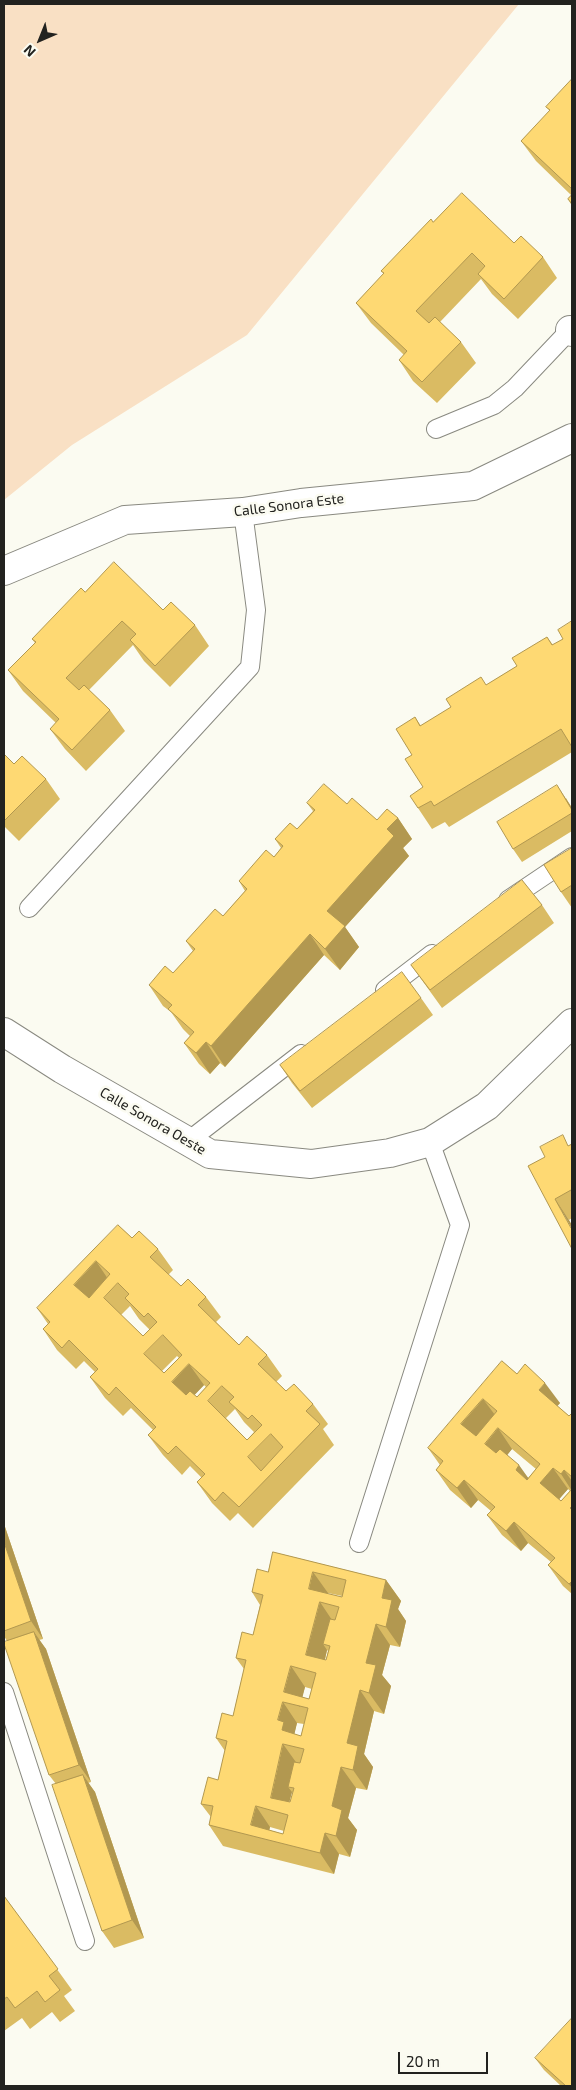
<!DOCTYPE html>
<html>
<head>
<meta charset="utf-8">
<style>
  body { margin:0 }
  #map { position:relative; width:576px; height:2090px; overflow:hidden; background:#fbfbf1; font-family:"Exo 2",sans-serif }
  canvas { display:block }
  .frame { position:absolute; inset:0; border:5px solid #22221f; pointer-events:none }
  .north { position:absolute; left:15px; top:15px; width:50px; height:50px; -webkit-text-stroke:4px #fbfbf1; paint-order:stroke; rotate:224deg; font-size:14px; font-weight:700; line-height:20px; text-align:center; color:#22221f }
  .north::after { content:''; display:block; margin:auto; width:18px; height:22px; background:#22221f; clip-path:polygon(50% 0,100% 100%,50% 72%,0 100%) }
  .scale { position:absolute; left:398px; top:2052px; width:90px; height:22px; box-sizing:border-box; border:2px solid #22221f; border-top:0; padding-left:6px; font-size:15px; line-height:18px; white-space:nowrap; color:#22221f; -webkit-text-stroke:4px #fbfbf1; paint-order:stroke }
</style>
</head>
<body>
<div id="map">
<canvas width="576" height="2090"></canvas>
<div class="frame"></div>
<div class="north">N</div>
<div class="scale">20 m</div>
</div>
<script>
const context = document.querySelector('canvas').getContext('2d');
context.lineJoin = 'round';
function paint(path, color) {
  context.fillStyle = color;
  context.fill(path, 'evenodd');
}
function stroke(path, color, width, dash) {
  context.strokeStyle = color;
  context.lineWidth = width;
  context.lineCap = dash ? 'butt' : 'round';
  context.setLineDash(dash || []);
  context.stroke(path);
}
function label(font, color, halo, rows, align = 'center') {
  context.font = font + ' "Exo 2",sans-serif';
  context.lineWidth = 5;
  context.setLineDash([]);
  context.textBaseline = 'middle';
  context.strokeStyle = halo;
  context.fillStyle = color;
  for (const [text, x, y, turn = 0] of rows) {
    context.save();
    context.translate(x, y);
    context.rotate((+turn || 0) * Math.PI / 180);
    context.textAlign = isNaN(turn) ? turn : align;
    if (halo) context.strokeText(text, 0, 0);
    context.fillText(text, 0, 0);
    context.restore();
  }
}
const green = new Path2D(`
  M 4,4 L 519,4 L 247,335 L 72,445 L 4,500 Z`);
const service = new Path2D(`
  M 436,429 L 494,405 L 515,388 L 572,328
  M 508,900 L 572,857
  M 29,908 L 250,667 L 256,610 L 243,512
  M 385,990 L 432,954
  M 187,1142 L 301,1054
  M 359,1543 L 460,1225 L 430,1142
  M 4,1692 L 85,1941`);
const minor = new Path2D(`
  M 570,330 L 572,332
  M 4,571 L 125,520 L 243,512 L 301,503 L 473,486 L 572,438
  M 4,1032 L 62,1069 L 210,1154 L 311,1164 L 390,1153 L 430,1142 L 487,1106 L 572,1023`);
const wall = new Path2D(`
  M 572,79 L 572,206 L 568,199 L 571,195 L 536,161 L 521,141 L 550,111 L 546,107 Z
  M 433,222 L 514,243 L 543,257 L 557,278 L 518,319 L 492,294 L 481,279 L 440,322 L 461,342 L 476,363 L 437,403 L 413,381 L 399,360 L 404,355 L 371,323 L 356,303 L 384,274 L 381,271 Z
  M 85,592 L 163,610 L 195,625 L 209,646 L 170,687 L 144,661 L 133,645 L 89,690 L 110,710 L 125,731 L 86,771 L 65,749 L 50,729 L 56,723 L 23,691 L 8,670 L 35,643 L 32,639 Z
  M 572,621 L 572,752 L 449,827 L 445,822 L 432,829 L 418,808 L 423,787 L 412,755 L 415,717 L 421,726 L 517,666 L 547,637 L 553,645 L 563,639 Z
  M 4,754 L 14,764 L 46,779 L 60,799 L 19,841 L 4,826 Z
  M 566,798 L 572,808 L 572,831 L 522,862 L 513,849 Z
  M 307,803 L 347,804 L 377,820 L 398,818 L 412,839 L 403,848 L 409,856 L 345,927 L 359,947 L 340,970 L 324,955 L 225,1067 L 220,1063 L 210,1074 L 199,1064 L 184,1043 L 190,1036 L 183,1029 L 171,1012 L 163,1006 L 149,985 L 173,973 L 193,951 L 186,941 L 223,916 L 245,891 L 239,881 L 274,857 L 281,848 L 275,839 L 297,829 L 313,811 Z
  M 572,848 L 572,908 L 561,892 Z
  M 542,905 L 554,923 L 442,1008 L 411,965 Z
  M 421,998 L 433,1015 L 312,1108 L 292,1083 L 280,1065 Z
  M 572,1144 L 572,1218 L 569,1220 L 528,1166 Z
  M 118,1225 L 132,1238 L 158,1249 L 173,1270 L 168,1275 L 181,1286 L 206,1297 L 221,1317 L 216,1322 L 239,1345 L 267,1355 L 282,1376 L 276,1382 L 286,1391 L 313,1404 L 328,1424 L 323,1429 L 334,1445 L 253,1528 L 238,1513 L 230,1521 L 212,1503 L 197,1482 L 202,1478 L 190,1466 L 182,1475 L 163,1455 L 148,1435 L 153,1430 L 131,1408 L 123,1416 L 105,1398 L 90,1377 L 95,1372 L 84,1361 L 76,1369 L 57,1350 L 43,1329 L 48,1324 L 37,1308 ZM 130,1306 L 139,1319 L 150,1330 L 143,1336 L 121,1315 ZM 177,1356 L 179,1358 L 164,1373 L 162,1371 ZM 204,1385 L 206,1387 L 197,1397 L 194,1395 ZM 235,1409 L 244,1422 L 254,1432 L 247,1440 L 226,1418 Z
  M 502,1361 L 517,1374 L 560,1403 L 557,1406 L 569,1416 L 572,1413 L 572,1594 L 563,1586 L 548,1565 L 551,1562 L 528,1543 L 521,1551 L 502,1535 L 487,1515 L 491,1511 L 478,1500 L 471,1508 L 450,1490 L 436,1470 L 440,1465 L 428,1448 ZM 512,1449 L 536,1469 L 528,1478 L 507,1455 ZM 568,1489 L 570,1491 L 561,1501 L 559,1499 Z
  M 4,1524 L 43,1639 L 39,1640 L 46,1649 L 91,1782 L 88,1783 L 95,1792 L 144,1938 L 114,1948 L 102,1931 L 56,1784 L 49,1775 L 7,1641 L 4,1636 Z
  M 273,1552 L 386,1580 L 401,1601 L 398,1609 L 406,1621 L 400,1647 L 390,1645 L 382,1675 L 391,1686 L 384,1714 L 374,1711 L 364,1754 L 373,1767 L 367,1790 L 356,1788 L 348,1818 L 357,1830 L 350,1857 L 339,1854 L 334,1874 L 223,1846 L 209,1825 L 211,1817 L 201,1804 L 218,1780 L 225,1751 L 216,1738 L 233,1716 L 244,1669 L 236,1658 L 253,1635 L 260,1605 L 252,1592 L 268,1572 ZM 328,1593 L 342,1596 L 342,1597 L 328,1594 ZM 327,1650 L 328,1651 L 326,1660 L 325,1660 ZM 305,1687 L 312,1689 L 309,1699 L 302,1697 ZM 297,1723 L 304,1724 L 301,1736 L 294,1734 ZM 292,1792 L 293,1793 L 290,1802 L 289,1802 ZM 270,1827 L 284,1831 L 283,1834 L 269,1830 Z
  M 4,1896 L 72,1990 L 64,1996 L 75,2011 L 60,2022 L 52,2012 L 30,2029 L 22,2018 L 4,2031 Z
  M 535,2058 L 572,2086 L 561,2086 L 544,2070 Z`);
const shadedWall = new Path2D(`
  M 557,785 L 572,808 L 572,810 Z
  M 398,818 L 412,839 L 403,848 L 409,856 L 345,927 L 359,947 L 340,970 L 325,949 L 327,911 L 387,829 Z
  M 310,934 L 324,955 L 225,1067 L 211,1046 Z
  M 206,1042 L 220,1063 L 210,1074 L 196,1053 Z
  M 555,1199 L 569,1220 L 572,1225 L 572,1229 Z
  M 96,1261 L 110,1282 L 89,1305 L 74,1285 Z
  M 189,1364 L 204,1385 L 187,1403 L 172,1382 Z
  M 545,1383 L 560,1403 L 553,1411 L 539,1390 Z
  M 483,1399 L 498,1419 L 476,1444 L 461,1424 Z
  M 498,1428 L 512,1449 L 500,1464 L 485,1444 Z
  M 519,1465 L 534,1486 L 516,1470 Z
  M 553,1468 L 568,1489 L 555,1504 L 540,1483 Z
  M 564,1470 L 572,1481 L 572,1491 L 561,1474 Z
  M 464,1480 L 478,1500 L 471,1508 L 457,1488 Z
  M 514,1522 L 528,1543 L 521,1551 L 506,1531 Z
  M 4,1524 L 43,1639 L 31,1621 L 4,1542 Z
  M 313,1572 L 328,1593 L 325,1603 L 320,1602 L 334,1623 L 323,1644 L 327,1650 L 321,1676 L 306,1655 L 309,1589 Z
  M 386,1580 L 401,1601 L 398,1609 L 406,1621 L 400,1647 L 386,1627 L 382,1598 Z
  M 572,1581 L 572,1588 L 569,1584 Z
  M 376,1624 L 390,1645 L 382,1675 L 391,1686 L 384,1714 L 369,1693 L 366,1663 Z
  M 34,1632 L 46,1649 L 91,1782 L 79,1765 Z
  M 291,1666 L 305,1687 L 300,1707 L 284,1692 Z
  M 360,1690 L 374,1711 L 364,1754 L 373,1767 L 367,1790 L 353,1770 L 347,1743 Z
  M 283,1702 L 297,1723 L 294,1736 L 282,1730 L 278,1720 Z
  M 283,1744 L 298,1765 L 288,1787 L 292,1792 L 286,1815 L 271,1798 Z
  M 341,1767 L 356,1788 L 348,1818 L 357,1830 L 350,1857 L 336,1836 L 332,1806 Z
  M 83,1775 L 95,1792 L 144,1938 L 132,1920 Z
  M 256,1806 L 270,1827 L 267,1840 L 251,1825 Z
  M 325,1833 L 339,1854 L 334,1874 L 320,1853 Z`);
const building = new Path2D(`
  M 572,79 L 572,189 L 521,141 L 550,110 L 546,107 Z
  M 462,193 L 514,243 L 521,236 L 543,257 L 504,299 L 478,274 L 485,266 L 472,253 L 416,311 L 429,323 L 435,317 L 461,342 L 422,382 L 399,360 L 407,351 L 356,303 L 384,273 L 381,271 L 431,219 L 433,222 Z
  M 572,195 L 572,204 L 568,199 Z
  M 114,562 L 163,610 L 171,602 L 195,625 L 155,666 L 130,640 L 136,634 L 122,621 L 66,678 L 79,690 L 84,685 L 110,710 L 72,750 L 50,729 L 59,719 L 8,670 L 36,642 L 32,639 L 81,588 L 85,592 Z
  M 572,621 L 572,747 L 561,729 L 434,806 L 431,801 L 418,808 L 410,796 L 423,787 L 405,759 L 412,755 L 396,729 L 415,717 L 420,726 L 451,707 L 446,699 L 481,677 L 486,685 L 517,666 L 512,658 L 547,637 L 552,645 L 563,639 L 558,630 Z
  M 4,754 L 14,764 L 22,756 L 46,779 L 5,820 L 4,819 Z
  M 324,784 L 347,804 L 352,798 L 377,820 L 387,809 L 398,818 L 387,829 L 394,836 L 327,911 L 345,926 L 325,949 L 310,934 L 211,1046 L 206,1042 L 196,1053 L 184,1043 L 194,1032 L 168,1009 L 172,1005 L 149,985 L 165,966 L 173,973 L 195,949 L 186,941 L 215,909 L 223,916 L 247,889 L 239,881 L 266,850 L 274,857 L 283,846 L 275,839 L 290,823 L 297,829 L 315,810 L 307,803 Z
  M 557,785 L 572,810 L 572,813 L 513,849 L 497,822 Z
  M 572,848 L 572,885 L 561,892 L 544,865 Z
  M 522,880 L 542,905 L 430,990 L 411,965 Z
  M 402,972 L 421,998 L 300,1091 L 280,1065 Z
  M 563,1135 L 568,1146 L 572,1144 L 572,1194 L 571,1190 L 555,1199 L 571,1228 L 572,1228 L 572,1249 L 528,1166 L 545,1157 L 540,1147 Z
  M 118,1225 L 132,1238 L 139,1231 L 158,1249 L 150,1257 L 181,1286 L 188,1279 L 206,1297 L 198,1305 L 239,1345 L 247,1336 L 267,1355 L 258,1364 L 286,1391 L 294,1384 L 313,1404 L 306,1411 L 320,1424 L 239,1507 L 223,1492 L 215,1501 L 197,1482 L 205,1474 L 176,1446 L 168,1454 L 148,1435 L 156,1427 L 116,1387 L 109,1395 L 90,1377 L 98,1369 L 69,1340 L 62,1348 L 43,1329 L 50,1322 L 37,1308 ZM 96,1261 L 110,1274 L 89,1298 L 74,1285 ZM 118,1283 L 129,1294 L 125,1298 L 144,1317 L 148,1313 L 157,1322 L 143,1336 L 104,1298 ZM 163,1335 L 182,1355 L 164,1373 L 144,1354 ZM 189,1364 L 210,1383 L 197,1397 L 190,1391 L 186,1395 L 172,1382 ZM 222,1386 L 234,1397 L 229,1402 L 248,1419 L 252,1415 L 262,1425 L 247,1440 L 208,1401 ZM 271,1434 L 283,1447 L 261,1471 L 248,1457 Z
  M 502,1361 L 517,1374 L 525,1364 L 545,1383 L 539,1390 L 569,1416 L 572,1413 L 572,1477 L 564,1470 L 561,1474 L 553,1468 L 540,1483 L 561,1501 L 572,1489 L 572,1506 L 570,1508 L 572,1510 L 572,1581 L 569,1584 L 548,1565 L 555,1558 L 514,1522 L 506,1531 L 487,1515 L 495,1507 L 464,1480 L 457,1488 L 436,1470 L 443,1461 L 428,1448 ZM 483,1399 L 497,1411 L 476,1436 L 461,1424 ZM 498,1428 L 540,1464 L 527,1480 L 516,1470 L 519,1465 L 500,1449 L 496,1453 L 485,1444 Z
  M 4,1542 L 31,1621 L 4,1631 Z
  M 273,1552 L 386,1580 L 382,1598 L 392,1600 L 386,1627 L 376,1624 L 366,1663 L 376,1665 L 369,1693 L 360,1690 L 347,1743 L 358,1746 L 353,1770 L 341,1767 L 332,1806 L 342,1810 L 336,1836 L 325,1833 L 320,1853 L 209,1825 L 213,1806 L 201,1804 L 208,1777 L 218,1780 L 227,1741 L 216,1738 L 222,1713 L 233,1716 L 246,1660 L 236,1658 L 242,1632 L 253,1635 L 263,1595 L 252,1592 L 257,1569 L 268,1572 ZM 313,1572 L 346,1580 L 342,1597 L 309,1589 ZM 320,1602 L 339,1607 L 335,1620 L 330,1619 L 323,1644 L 330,1646 L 326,1660 L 306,1655 ZM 291,1666 L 316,1673 L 309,1699 L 284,1692 ZM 283,1702 L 308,1708 L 301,1736 L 282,1730 L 284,1722 L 278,1720 ZM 283,1744 L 304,1749 L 300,1763 L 294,1762 L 288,1787 L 294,1788 L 290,1802 L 271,1798 ZM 256,1806 L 288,1815 L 283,1834 L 251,1825 Z
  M 34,1632 L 79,1765 L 49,1775 L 4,1644 L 4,1642 Z
  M 83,1775 L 132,1920 L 102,1931 L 52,1785 Z
  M 4,1896 L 58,1969 L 49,1976 L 60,1990 L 45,2002 L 37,1991 L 15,2008 L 7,1997 L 4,1999 Z
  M 572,2018 L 572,2086 L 566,2086 L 535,2058 Z`);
const streetNames = [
  ["Calle Sonora Este",289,505,-7],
  ["Calle Sonora Oeste",153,1121,30]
];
paint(green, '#f9e0c4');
stroke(service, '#898980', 20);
stroke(minor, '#898980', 30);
stroke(service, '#fff', 18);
stroke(minor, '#fff', 28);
paint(wall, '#dabb63');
paint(shadedWall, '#b29850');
paint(building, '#fed973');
stroke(building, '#b29850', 1);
label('14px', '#22221f', '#fbfbf1', streetNames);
</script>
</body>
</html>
